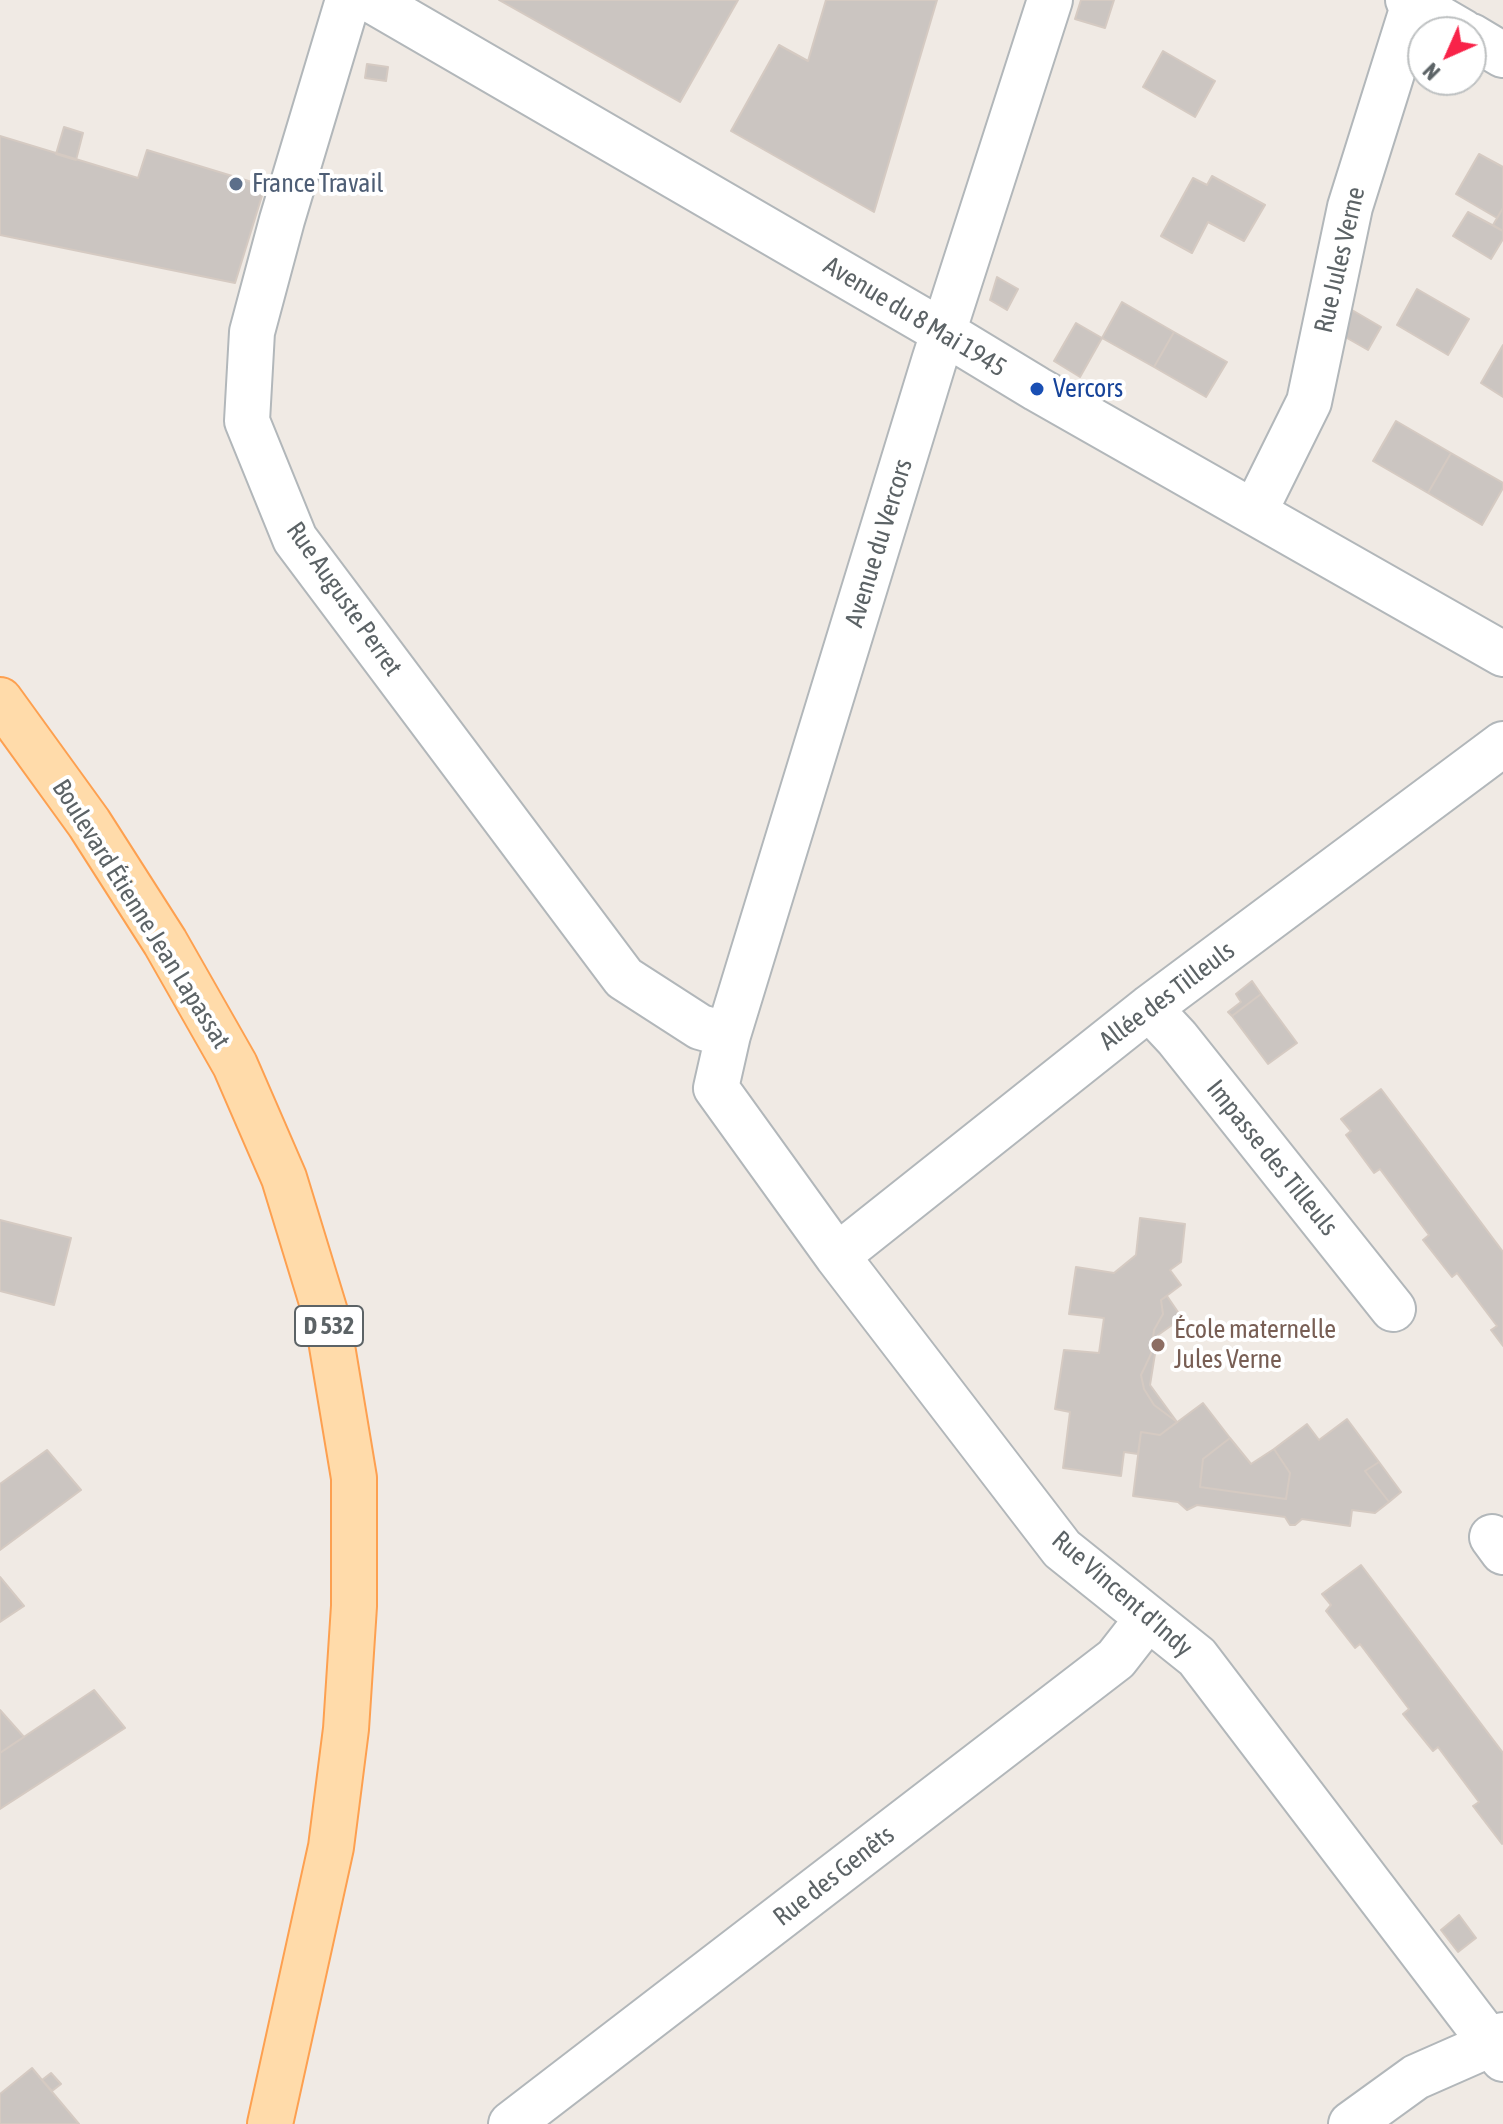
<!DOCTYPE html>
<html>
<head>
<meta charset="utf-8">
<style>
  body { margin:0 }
  #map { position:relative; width:1503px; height:2124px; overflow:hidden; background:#f0eae4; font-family:"Asap Condensed",sans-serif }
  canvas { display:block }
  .north { position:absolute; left:1407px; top:16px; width:80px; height:80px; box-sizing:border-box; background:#fff; border:2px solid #bec1c2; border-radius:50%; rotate:225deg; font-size:22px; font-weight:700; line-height:32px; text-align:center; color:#5c6366 }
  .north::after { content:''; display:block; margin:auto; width:28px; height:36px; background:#f82349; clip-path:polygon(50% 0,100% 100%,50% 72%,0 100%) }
</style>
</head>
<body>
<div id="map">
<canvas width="1503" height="2124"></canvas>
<div class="north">N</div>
</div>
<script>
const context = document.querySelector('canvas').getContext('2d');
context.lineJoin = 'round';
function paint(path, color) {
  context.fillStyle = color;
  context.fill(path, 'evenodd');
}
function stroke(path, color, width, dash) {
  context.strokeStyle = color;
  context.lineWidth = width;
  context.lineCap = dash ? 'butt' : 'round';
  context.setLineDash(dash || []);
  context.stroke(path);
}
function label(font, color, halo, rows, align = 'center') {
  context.font = font + ' "Asap Condensed",sans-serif';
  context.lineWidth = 8;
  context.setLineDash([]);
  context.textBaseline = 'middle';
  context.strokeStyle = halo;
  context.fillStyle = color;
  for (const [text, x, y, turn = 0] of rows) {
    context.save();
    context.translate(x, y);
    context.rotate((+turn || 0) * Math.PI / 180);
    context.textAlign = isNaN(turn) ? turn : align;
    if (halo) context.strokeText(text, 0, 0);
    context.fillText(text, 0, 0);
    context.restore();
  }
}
const building = new Path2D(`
  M 499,0 L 738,0 L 680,102 Z
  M 826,0 L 937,0 L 874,212 L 731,131 L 779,45 L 808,61 Z
  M 1081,0 L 1114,0 L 1105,28 L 1075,19 Z
  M 1163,51 L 1215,81 L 1195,117 L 1143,87 Z
  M 367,64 L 388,67 L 386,81 L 365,78 Z
  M 64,127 L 83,133 L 76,160 L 56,154 Z
  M 0,136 L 138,178 L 147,150 L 265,186 L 235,283 L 0,235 Z
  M 1479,154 L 1503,167 L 1503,208 L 1497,218 L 1456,194 Z
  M 1212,176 L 1265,205 L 1244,241 L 1208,222 L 1192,253 L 1161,236 L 1193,178 L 1207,185 Z
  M 1503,208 L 1503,231 L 1493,225 Z
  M 1468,212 L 1503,231 L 1503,239 L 1491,259 L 1453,236 Z
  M 997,277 L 1018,289 L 1007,310 L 990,300 Z
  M 1417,289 L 1469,319 L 1448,355 L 1397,325 Z
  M 1122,302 L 1174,332 L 1154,367 L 1102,338 Z
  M 1352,310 L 1381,327 L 1368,350 L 1340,334 Z
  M 1076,323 L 1102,338 L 1080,377 L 1054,361 Z
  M 1174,332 L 1227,362 L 1206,397 L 1154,367 Z
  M 1503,345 L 1503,397 L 1481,383 Z
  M 1396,421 L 1451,453 L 1428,493 L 1373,461 Z
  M 1451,453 L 1503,483 L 1503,488 L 1482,525 L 1428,493 Z
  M 1252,981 L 1261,994 L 1232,1016 L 1228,1012 L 1241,1002 L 1236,994 Z
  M 1261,994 L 1297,1043 L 1268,1064 L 1232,1016 Z
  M 1381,1089 L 1503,1252 L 1503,1346 L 1491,1330 L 1497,1326 L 1457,1273 L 1452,1277 L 1423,1240 L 1429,1235 L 1380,1169 L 1374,1173 L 1346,1135 L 1351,1131 L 1341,1119 Z
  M 1140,1218 L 1185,1224 L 1181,1262 L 1170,1270 L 1181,1285 L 1161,1300 L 1163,1314 L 1154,1330 L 1151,1354 L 1141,1375 L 1144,1389 L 1154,1405 L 1177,1422 L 1160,1435 L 1141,1432 L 1138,1454 L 1124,1452 L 1121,1476 L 1063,1468 L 1070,1412 L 1055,1409 L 1064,1350 L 1099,1353 L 1104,1318 L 1069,1314 L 1076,1267 L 1114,1273 L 1136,1255 Z
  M 0,1220 L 71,1238 L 54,1305 L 0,1291 Z
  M 1167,1296 L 1182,1318 L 1158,1335 L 1150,1385 L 1177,1422 L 1154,1405 L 1144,1389 L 1141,1375 L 1151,1354 L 1154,1330 L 1163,1314 L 1161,1300 Z
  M 1203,1403 L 1230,1438 L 1203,1459 L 1200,1487 L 1286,1499 L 1290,1473 L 1274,1449 L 1307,1424 L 1319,1440 L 1347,1419 L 1379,1462 L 1365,1471 L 1389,1502 L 1375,1513 L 1352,1510 L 1350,1526 L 1302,1519 L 1295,1525 L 1290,1525 L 1285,1517 L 1197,1505 L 1187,1510 L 1178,1502 L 1133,1496 L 1141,1432 L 1160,1435 Z
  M 1230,1438 L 1251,1464 L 1274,1449 L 1290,1473 L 1286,1499 L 1200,1487 L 1203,1459 Z
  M 47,1450 L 81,1490 L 0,1550 L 0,1484 Z
  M 1379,1462 L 1401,1492 L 1389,1502 L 1365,1471 Z
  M 1361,1565 L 1503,1753 L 1502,1844 L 1473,1806 L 1479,1802 L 1438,1747 L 1433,1751 L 1403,1714 L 1409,1709 L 1360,1644 L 1355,1648 L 1326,1611 L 1331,1605 L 1322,1594 Z
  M 0,1577 L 24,1606 L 0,1622 Z
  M 94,1690 L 125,1728 L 0,1809 L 0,1753 Z
  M 0,1710 L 24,1737 L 0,1753 Z
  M 1459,1915 L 1476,1938 L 1458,1952 L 1441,1930 Z
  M 32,2068 L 42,2080 L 79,2124 L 0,2124 L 0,2094 Z
  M 51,2073 L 61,2084 L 52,2091 L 42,2080 Z`);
const minor = new Path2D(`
  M 348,0 L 282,220 L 252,332 L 247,421 L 295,539 L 624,978 L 700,1027 L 728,1035
  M 371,0 L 943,332 L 1037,389 L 1503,654
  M 1050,0 L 934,361 L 728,1035 L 716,1088 L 837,1256 L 1062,1549 L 1197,1657 L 1503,2059
  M 1408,0 L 1463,32
  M 1471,36 L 1503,55
  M 1255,511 L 1309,402 L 1350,207 L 1414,3
  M 1149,1008 L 1177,1038 L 1393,1309
  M 837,1256 L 1149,1008 L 1503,744
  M 1492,1537 L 1503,1552
  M 511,2124 L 1116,1659 L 1148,1618
  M 1351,2124 L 1416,2077 L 1491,2044 L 1503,2035`);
const major = new Path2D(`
  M 0,700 L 89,823 L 165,942 L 235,1065 L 284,1178 L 328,1322 L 354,1478 L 354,1606 L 346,1729 L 331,1847 L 270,2124`);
const markers = [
  [236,184,8,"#5c6f8a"],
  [1037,389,8,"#1a4fb4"],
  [1158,1345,8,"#8d6e63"]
];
const shields = [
  [329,1326,68]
];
const shieldNames = [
  ["D 532",329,1326]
];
const serviceNames = [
  ["France Travail",252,184]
];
const streetNames = [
  ["Rue Jules Verne",1340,260,-77],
  ["Avenue du 8 Mai 1945",915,317,31],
  ["Avenue du Vercors",879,543,-73],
  ["Rue Auguste Perret",344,599,55],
  ["Boulevard Étienne Jean Lapassat",141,914,58],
  ["Allée des Tilleuls",1167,996,-37],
  ["Impasse des Tilleuls",1272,1158,51],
  ["Rue Vincent d'Indy",1122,1594,41],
  ["Rue des Genêts",834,1876,-38]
];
const transitNames = [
  ["Vercors",1053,389]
];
const educationNames = [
  ["École maternelle",1174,1330],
  ["Jules Verne",1174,1360]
];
paint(building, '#cbc5c1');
stroke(building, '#d5cac2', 2);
stroke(minor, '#b2b7ba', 48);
stroke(major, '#fda050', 48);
stroke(minor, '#fff', 44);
stroke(major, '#ffdbaa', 44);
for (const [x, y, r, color] of markers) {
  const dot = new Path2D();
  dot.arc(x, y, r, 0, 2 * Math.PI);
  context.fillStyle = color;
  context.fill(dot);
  stroke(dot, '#fff', 3);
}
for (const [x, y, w] of shields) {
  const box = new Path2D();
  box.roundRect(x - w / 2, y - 20, w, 40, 6);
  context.fillStyle = '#fff';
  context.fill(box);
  stroke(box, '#5c6366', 2);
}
label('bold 24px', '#5c6366', null, shieldNames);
label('26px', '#4e5e75', '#fff', serviceNames, 'left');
label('26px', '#5c6366', '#fff', streetNames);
label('26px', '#164399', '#fff', transitNames, 'left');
label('26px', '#785e54', '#fff', educationNames, 'left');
</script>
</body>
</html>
